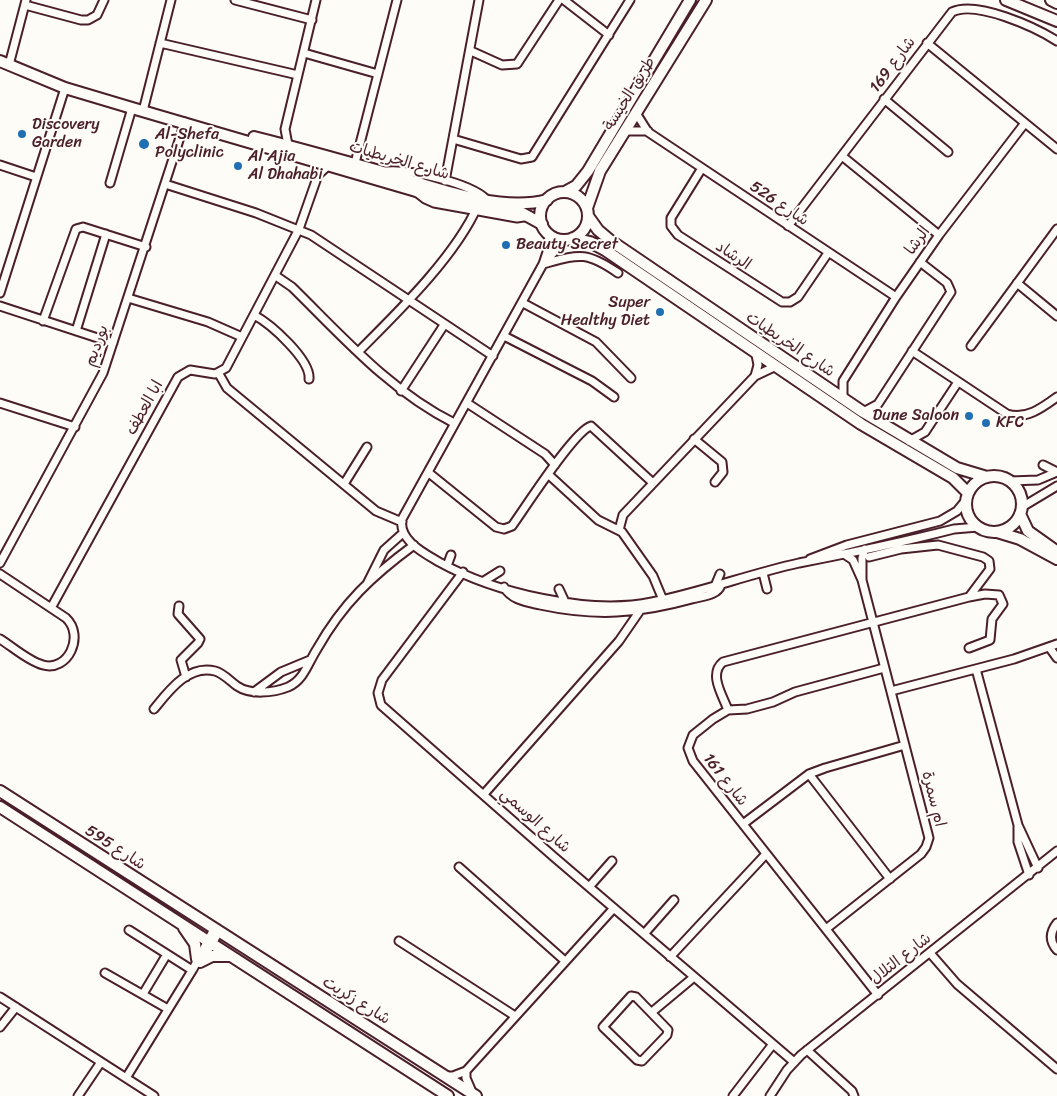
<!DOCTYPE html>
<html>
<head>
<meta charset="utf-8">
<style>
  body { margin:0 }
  canvas { display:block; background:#fdfcf7 }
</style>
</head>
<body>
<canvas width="1057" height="1096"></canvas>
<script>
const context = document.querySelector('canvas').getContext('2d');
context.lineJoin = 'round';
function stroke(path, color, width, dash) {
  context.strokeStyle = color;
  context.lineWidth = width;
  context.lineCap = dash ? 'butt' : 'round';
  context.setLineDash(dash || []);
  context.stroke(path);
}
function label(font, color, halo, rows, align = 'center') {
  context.font = font + ' Sriracha,"Playpen Sans Arabic",sans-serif';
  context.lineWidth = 4;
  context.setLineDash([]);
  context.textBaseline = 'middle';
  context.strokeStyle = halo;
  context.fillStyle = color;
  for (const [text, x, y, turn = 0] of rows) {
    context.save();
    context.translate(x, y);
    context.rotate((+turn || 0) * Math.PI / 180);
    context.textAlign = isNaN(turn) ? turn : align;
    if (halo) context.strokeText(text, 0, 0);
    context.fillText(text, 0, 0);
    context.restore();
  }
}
const street = new Path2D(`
  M 235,0 L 312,20
  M 564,0 L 609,35
  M 25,5 L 81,20 L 88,20 L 97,15 L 104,0
  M 160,43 L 298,75
  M 927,43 L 1057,149
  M 471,51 L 502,65 L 517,64 L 559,0
  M 304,53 L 378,74
  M 9,65 L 26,0
  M 884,99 L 948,152
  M 143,111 L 171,0
  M 636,113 L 648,132 L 896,297
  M 625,131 L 648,131
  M 453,139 L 521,159 L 532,157 L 630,0
  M 288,145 L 285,129 L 316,0
  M 842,156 L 939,235
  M 0,165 L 36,177
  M 354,167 L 397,0
  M 702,168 L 671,218 L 671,226 L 678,235 L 782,302 L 790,302 L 798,297 L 828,253
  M 387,171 C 409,169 470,183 486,199
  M 445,181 L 479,0
  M 110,183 L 132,108
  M 165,184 L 256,213 L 311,235 L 493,356
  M 416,192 L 425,199 L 434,203 L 517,218 L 530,216
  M 788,226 L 952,12 C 976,0 1035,27 1057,41
  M 549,234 L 548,249 L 543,264 L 402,519 C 398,540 424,553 439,562 C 495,593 589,615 652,602 C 702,592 749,574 799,563 C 851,553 903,542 954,529 L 978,527
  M 547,260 L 565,240
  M 543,264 C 580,254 586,251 618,273
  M 276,276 L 292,287 C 343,337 390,391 454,423
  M 1017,283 L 1057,316
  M 0,293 L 65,88
  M 128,298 L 208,322 L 242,337
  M 523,303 L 596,342 L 631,378
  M 0,306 L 113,343
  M 254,315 C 271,324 311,360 309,379
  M 43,321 L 76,229 L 83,227 L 146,247
  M 76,331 L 106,234
  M 504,336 L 592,381 L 614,397
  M 971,346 L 1057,229
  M 912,351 L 1007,414 C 1026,420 1042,408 1057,397
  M 358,352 C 397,313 456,256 478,205
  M 219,374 L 227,388 L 376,511 L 402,522
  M 755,376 L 758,365 L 756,355
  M 401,391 L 444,325
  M 843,399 L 843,381 L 896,297 L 939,235 L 1025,123
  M 0,403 L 75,427
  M 467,403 L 545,454 L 555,465
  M 863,412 L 878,404 L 951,292 L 947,283 L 920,262
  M 694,439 L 722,462 L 723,472 L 715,482
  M 909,441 L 925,432 L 958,382
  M 1043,465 L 1057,472
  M 429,473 L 496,527 L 504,529 L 512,526 C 525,508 574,431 591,426 L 653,483
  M 549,475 L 598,520 L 622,532 L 653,576 L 663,600
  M 1010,481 L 1038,480 L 1057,472
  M 344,484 L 367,447
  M 1022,507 L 1057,486
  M 619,530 L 623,515 L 755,376 L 774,367
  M 869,557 L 901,549 L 938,545 L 983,557 L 989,561 L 990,569 L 969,597
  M 810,559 L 847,545 L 940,521 L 957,511 L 966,500
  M 0,563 L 103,373 L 185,122
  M 447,566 L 451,555
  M 463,572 L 382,680 L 378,693 L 381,705 L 554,857 L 794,1062
  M 763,573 L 767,589
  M 0,574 L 66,618 C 85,636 68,672 43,665 C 28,661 13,647 0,639
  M 862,579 L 862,558 L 865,549
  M 484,581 L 500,571
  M 367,584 L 384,550 L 403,533
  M 715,586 L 720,574
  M 504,587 C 511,600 527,602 540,605 C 596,617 638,614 692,599 C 702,596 717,596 721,585
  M 559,589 L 565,602
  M 179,606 L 178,614 L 200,639 L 198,643 L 181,660 L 186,677
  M 51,608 L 178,377 L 190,370 L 215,374 L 226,368 L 299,229 L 318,175 L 329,165
  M 1049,647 L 1057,658
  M 976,669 L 1018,825 L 1038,868
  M 891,691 L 1014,659 L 1057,644
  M 254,692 L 281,672 L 310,660
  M 154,709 C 168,692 188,664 215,671 C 223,673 230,681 237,686 C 250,695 273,693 288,687 C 304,680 308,663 317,649 C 343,603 372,576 414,545
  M 728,710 C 723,696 708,674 723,662 L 969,597 L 985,594 L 999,595 L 1003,604 L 992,619 L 990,640 L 969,648
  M 809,774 L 890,879
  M 484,794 L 619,641 L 639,612
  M 743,824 L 809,774 L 825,768 L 905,745
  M 1018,826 L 1018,842 L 1029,875
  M 459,867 L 565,961
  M 589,887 L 612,861
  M 1057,923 C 1050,932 1049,941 1057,950
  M 826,929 L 921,854 L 926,847 L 929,838 L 862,580 L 853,560 L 844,554
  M 129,930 L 192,970
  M 644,934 L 674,900
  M 399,941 L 515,1016
  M 930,953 L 957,984 L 1057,1069
  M 670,957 L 766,854
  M 202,960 L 219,932
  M 105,973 L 168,1009
  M 143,994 L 167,954
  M 878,995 L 693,761 L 688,748 L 693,735 L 713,719 L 728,710 L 747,709 L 773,702 L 795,692 L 884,668
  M 631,996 L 636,997 L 668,1030 L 667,1035 L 642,1061 L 637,1060 L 603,1027 Z
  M 0,997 L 154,1096
  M 652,1012 L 694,977
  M 0,1027 L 16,1007
  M 807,1050 L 852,1091 L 854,1096
  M 466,1071 L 466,1078 L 472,1092
  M 445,1076 L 453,1076 L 466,1071 L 614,908
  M 126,1078 L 193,969 L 214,929
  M 78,1096 L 101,1062
  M 733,1096 L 773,1044
  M 770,1096 L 787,1070 L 801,1055 L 1057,851`);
const secondary = new Path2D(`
  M 1006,0 L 1057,21
  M 1051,0 L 1057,3
  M 0,61 L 65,88 L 132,108 L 416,191 L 522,213 L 542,224
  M 254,137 C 298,148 341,160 383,172 C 431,186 498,213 547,200
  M 565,192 L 576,186 L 588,171 L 690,0
  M540 216a24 24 0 1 1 48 0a24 24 0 1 1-48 0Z
  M 587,208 L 600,171 L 706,0
  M 588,216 L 598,230 L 611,241 L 863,412 L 957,468 L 987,477
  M 573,238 L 590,242 L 605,250 L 861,424 L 953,478 L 968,493
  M966 504a28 28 0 1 1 56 0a28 28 0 1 1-56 0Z
  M 1020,514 L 1028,531 L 1056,551
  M 997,532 L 1020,539 L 1057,559
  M 0,791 L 476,1096
  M 0,807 L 448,1096
  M 184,928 L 195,944 L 197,959
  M 200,962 L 212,956 L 230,956`);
const markers = [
  [22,134,5,"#1f6fb2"],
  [144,144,6,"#1f6fb2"],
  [238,166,5,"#1f6fb2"],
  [506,245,5,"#1f6fb2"],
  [660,312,5,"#1f6fb2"],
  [969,416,5,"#1f6fb2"],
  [986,423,5,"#1f6fb2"]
];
const streetNames = [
  ["شارع 169",893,65,-53],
  ["طريق الخيسة",630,94,-58],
  ["شارع الخريطيات",399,161,16],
  ["شارع 526",779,204,34],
  ["الرشا",918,241,-54],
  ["الرشاد",733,256,34],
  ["شارع الخريطيات",790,345,34],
  ["بورديم",97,346,-70],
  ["ابا العطف",145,408,-61],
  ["شارع 161",725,780,52],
  ["ام سمرة",933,799,76],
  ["شارع الوسمي",535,821,42],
  ["شارع 595",115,848,33],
  ["شارع التلال",901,959,-38],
  ["شارع زكريت",356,1001,32]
];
const poiNames = [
  ["Discovery",32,125],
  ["Garden",32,143],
  ["Al-Shefa",155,135],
  ["Polyclinic",155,153],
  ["Al Ajia",248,157],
  ["Al Dhahabi",248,175],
  ["Beauty Secret",516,245],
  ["Super",650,303,"right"],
  ["Healthy Diet",650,321,"right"],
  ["Dune Saloon",959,416,"right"],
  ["KFC",996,423]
];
stroke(street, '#4a1f2b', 11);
stroke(secondary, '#4a1f2b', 14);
stroke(street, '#fdfcf7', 7);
stroke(secondary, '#fdfcf7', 10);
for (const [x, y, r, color] of markers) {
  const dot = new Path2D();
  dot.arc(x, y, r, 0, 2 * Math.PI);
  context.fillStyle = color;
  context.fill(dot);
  stroke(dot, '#fdfcf7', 2);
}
label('16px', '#4a1f2b', '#fdfcf7', streetNames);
label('16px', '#4a1f2b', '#fdfcf7', poiNames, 'left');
</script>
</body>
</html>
